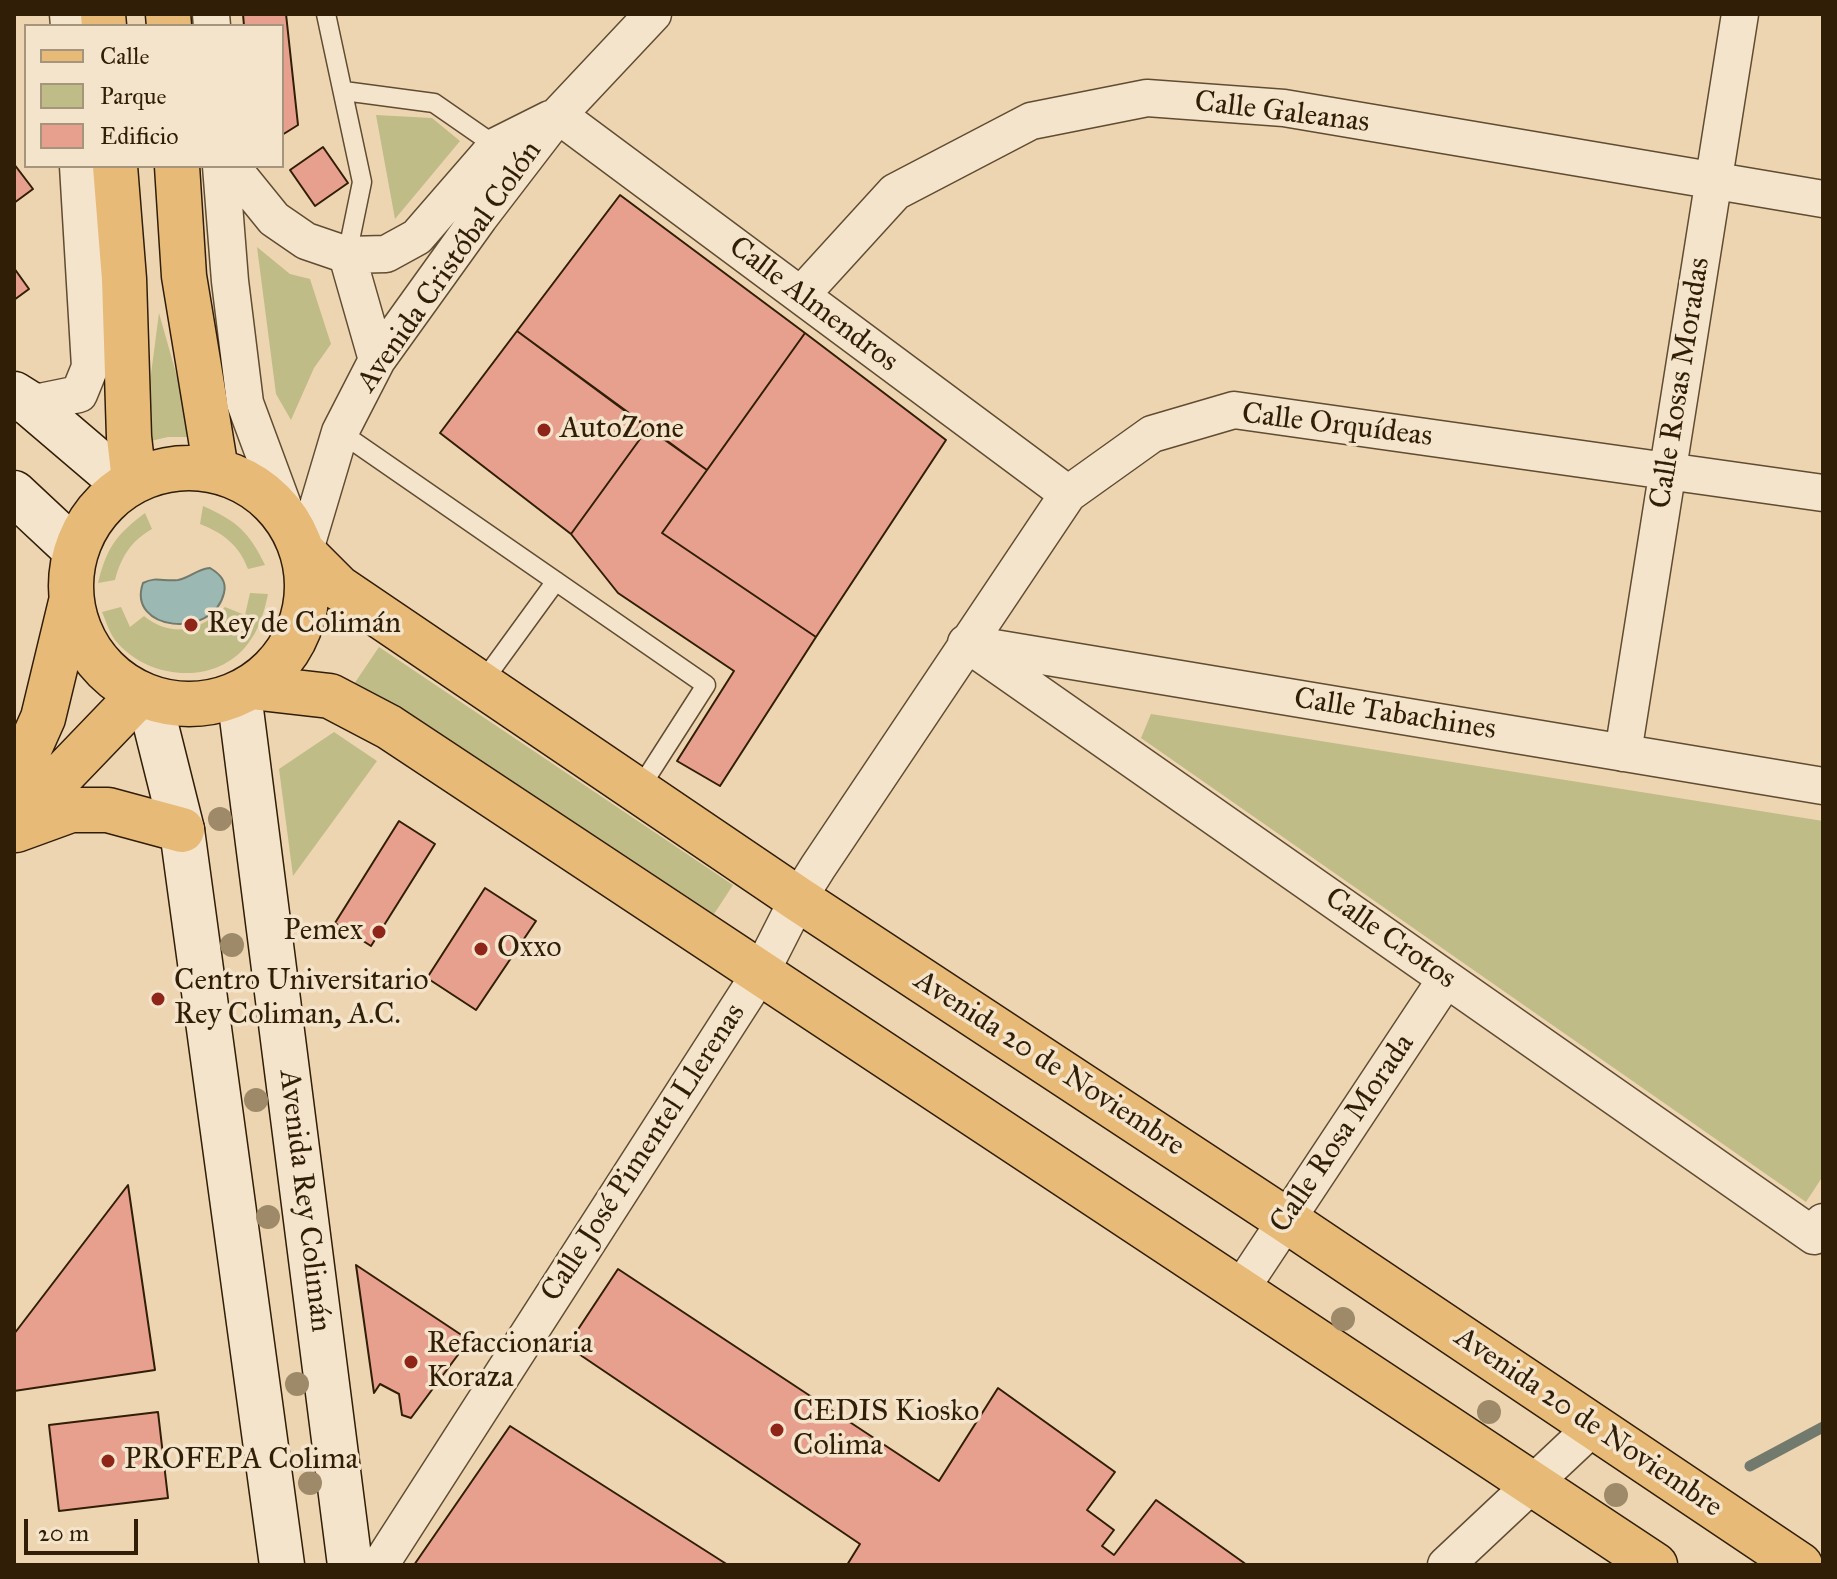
<!DOCTYPE html>
<html>
<head>
<meta charset="utf-8">
<style>
  body { margin:0 }
  #map { position:relative; width:1837px; height:1579px; overflow:hidden; background:#eed5b1; font-family:"IM FELL Great Primer",serif }
  canvas { display:block }
  .frame { position:absolute; inset:0; border:16px solid #311e06; pointer-events:none }
  .legend { position:absolute; left:24px; top:24px; width:260px; height:144px; box-sizing:border-box; background:#f4e4cc; border:2px solid #a6957d; margin:0; padding:10px 14px; list-style:none; font-size:24px; color:#311e06 }
  .legend li { display:flex; align-items:center; gap:16px; height:40px }
  .legend b { width:40px; border:2px solid #a6957d }
  .scale { position:absolute; left:24px; top:1519px; width:114px; height:36px; box-sizing:border-box; border:4px solid #311e06; border-top:0; padding-left:10px; font-size:24px; line-height:28px; white-space:nowrap; color:#311e06; -webkit-text-stroke:6px #f4e4cc; paint-order:stroke }
</style>
</head>
<body>
<div id="map">
<canvas width="1837" height="1579"></canvas>
<div class="frame"></div>
<ul class="legend">
<li><b style="height:10px;background:#e7ba78"></b>Calle</li>
<li><b style="height:22px;background:#bfbc88"></b>Parque</li>
<li><b style="height:22px;background:#e8a08e"></b>Edificio</li>
</ul>
<div class="scale">20 m</div>
</div>
<script>
const context = document.querySelector('canvas').getContext('2d');
context.lineJoin = 'round';
function paint(path, color) {
  context.fillStyle = color;
  context.fill(path, 'evenodd');
}
function stroke(path, color, width, dash) {
  context.strokeStyle = color;
  context.lineWidth = width;
  context.lineCap = dash ? 'butt' : 'round';
  context.setLineDash(dash || []);
  context.stroke(path);
}
function label(font, color, halo, rows, align = 'center') {
  context.font = font + ' "IM FELL Great Primer",serif';
  context.lineWidth = 7;
  context.setLineDash([]);
  context.textBaseline = 'middle';
  context.strokeStyle = halo;
  context.fillStyle = color;
  for (const [text, x, y, turn = 0] of rows) {
    context.save();
    context.translate(x, y);
    context.rotate((+turn || 0) * Math.PI / 180);
    context.textAlign = isNaN(turn) ? turn : align;
    if (halo) context.strokeText(text, 0, 0);
    context.fillText(text, 0, 0);
    context.restore();
  }
}
const green = new Path2D(`
  M 376,115 L 432,118 L 460,141 L 395,219 Z
  M 257,247 L 290,274 L 310,279 L 331,344 L 314,368 L 291,420 L 276,394 Z
  M 159,313 L 194,437 L 168,437 L 142,443 Z
  M 203,506 C 237,521 249,532 265,565 L 248,569 C 239,545 223,533 200,524 Z
  M 145,513 L 152,529 C 131,541 121,557 115,580 L 98,583 C 107,547 116,535 145,513 Z
  M 250,593 L 268,594 C 264,613 259,630 247,645 C 214,687 146,679 115,640 C 109,632 106,621 102,612 L 121,607 L 130,627 L 144,616 C 172,639 202,630 225,607 L 245,615 Z
  M 379,647 L 733,885 L 714,914 L 402,708 L 354,684 Z
  M 1151,714 L 1823,821 L 1823,1176 L 1806,1202 L 1141,738 Z
  M 334,732 L 377,761 L 293,876 L 279,769 Z`);
const water = new Path2D(`
  M 210,568 C 220,574 227,581 224,593 C 213,640 126,631 143,583 C 156,576 164,582 178,580 C 190,578 197,569 210,568 Z`);
const stream = new Path2D(`
  M 1750,1466 L 1823,1427`);
const building = new Path2D(`
  M 243,14 L 286,14 L 298,125 L 282,135 L 282,26 L 244,26 Z
  M 323,147 L 348,183 L 315,206 L 290,170 Z
  M 14,164 L 33,189 L 14,203 Z
  M 620,195 L 805,333 L 707,470 L 517,331 Z
  M 14,268 L 29,289 L 14,300 Z
  M 517,331 L 648,428 L 571,534 L 440,433 Z
  M 805,333 L 946,440 L 816,637 L 662,533 Z
  M 648,428 L 707,470 L 662,533 L 816,637 L 720,786 L 677,761 L 734,671 L 618,593 L 571,534 Z
  M 399,821 L 435,844 L 371,946 L 335,923 Z
  M 485,888 L 536,921 L 476,1010 L 427,978 Z
  M 128,1185 L 155,1370 L 14,1391 L 14,1334 Z
  M 356,1265 L 469,1340 L 411,1418 L 402,1415 L 399,1394 L 380,1384 L 374,1393 Z
  M 618,1269 L 939,1481 L 998,1388 L 1115,1472 L 1087,1510 L 1114,1530 L 1102,1546 L 1114,1555 L 1156,1500 L 1247,1565 L 847,1565 L 860,1544 L 567,1346 Z
  M 158,1412 L 168,1498 L 59,1511 L 49,1425 Z
  M 510,1426 L 728,1565 L 414,1565 Z`);
const lane = new Path2D(`
  M 326,14 L 362,182 L 347,255
  M 344,91 L 434,103 L 496,146
  M 340,432 L 706,685 L 638,791
  M 481,684 L 556,581`);
const street = new Path2D(`
  M 68,14 L 69,26
  M 211,14 L 212,26
  M 558,115 L 1068,494
  M 221,166 L 230,281 L 245,403 L 288,519
  M 231,166 L 274,219 L 306,241 L 347,255 L 386,254 L 417,237 L 496,146 L 550,119
  M 347,255 L 377,360
  M 801,295 L 895,192 L 1031,121 L 1147,98 L 1284,108 L 1823,199
  M 30,404 L 79,394 L 90,367 L 78,166
  M 304,553 L 340,432 L 377,360 L 479,218 L 558,115 L 653,14
  M 966,643 L 1814,1236 L 1823,1222
  M 976,645 L 1823,786
  M 1623,753 L 1740,14
  M 1240,1290 L 1446,979
  M 380,1565 L 761,972 L 798,899 L 818,867 L 1068,494 L 1152,434 L 1234,410 L 1823,493
  M 1446,1565 L 1594,1426`);
const secondary = new Path2D(`
  M 14,394 L 30,404 L 125,485
  M 14,493 L 75,550
  M 239,694 L 350,1565
  M 149,698 L 182,830 L 282,1565`);
const primary = new Path2D(`
  M 103,14 L 104,26
  M 168,14 L 169,26
  M 115,166 L 124,279 L 129,437 L 134,480
  M 177,166 L 184,276 L 216,470
  M71 586a118 118 0 1 1 236 0a118 118 0 1 1-236 0Z
  M 304,553 L 339,588 L 798,899 L 1286,1220 L 1800,1565
  M 251,687 L 330,696 L 389,727 L 1655,1565
  M 14,783 L 43,718 L 71,602
  M 14,825 L 140,694
  M 16,830 L 71,810 L 108,810 L 182,830`);
const trees = [
  [220,819],
  [232,945],
  [256,1100],
  [268,1217],
  [1343,1319],
  [297,1384],
  [1489,1412],
  [310,1483],
  [1616,1495]
];
const markers = [
  [544,430,8,"#8f2418"],
  [191,625,8,"#8f2418"],
  [379,932,8,"#8f2418"],
  [481,949,8,"#8f2418"],
  [158,999,8,"#8f2418"],
  [411,1362,8,"#8f2418"],
  [777,1430,8,"#8f2418"],
  [108,1461,8,"#8f2418"]
];
const streetNames = [
  ["Calle Galeanas",1282,113,7],
  ["Avenida Cristóbal Colón",450,267,-55],
  ["Calle Almendros",813,305,37],
  ["Calle Rosas Moradas",1681,383,-81],
  ["Calle Orquídeas",1337,426,7],
  ["Calle Tabachines",1395,715,9],
  ["Calle Crotos",1390,939,35],
  ["Avenida 20 de Noviembre",1049,1064,33],
  ["Calle Rosa Morada",1343,1134,-56],
  ["Calle José Pimentel Llerenas",644,1153,-57],
  ["Avenida Rey Colimán",304,1201,83],
  ["Avenida 20 de Noviembre",1588,1423,34]
];
const poiNames = [
  ["AutoZone",560,430],
  ["Rey de Colimán",207,625],
  ["Pemex",363,932,"right"],
  ["Oxxo",497,949],
  ["Centro Universitario",174,982],
  ["Rey Coliman, A.C.",174,1016],
  ["Refaccionaria",427,1345],
  ["Koraza",427,1379],
  ["CEDIS Kiosko",793,1413],
  ["Colima",793,1447],
  ["PROFEPA Colima",124,1461]
];
paint(green, '#bfbc88');
paint(water, '#9bb8b2');
stroke(water, '#717a6d', 2);
stroke(stream, '#717a6d', 11);
paint(building, '#e8a08e');
stroke(building, '#311e06', 2);
stroke(lane, '#604c31', 21);
stroke(street, '#604c31', 39);
stroke(secondary, '#311e06', 47);
stroke(primary, '#311e06', 47);
stroke(lane, '#f4e4cc', 18);
stroke(street, '#f4e4cc', 36);
stroke(secondary, '#f4e4cc', 44);
stroke(primary, '#e7ba78', 44);
context.fillStyle = '#9e8a68';
for (const [x, y] of trees) {
  context.beginPath();
  context.arc(x, y, 12, 0, 2 * Math.PI);
  context.fill();
}
for (const [x, y, r, color] of markers) {
  const dot = new Path2D();
  dot.arc(x, y, r, 0, 2 * Math.PI);
  context.fillStyle = color;
  context.fill(dot);
  stroke(dot, '#f4e4cc', 3);
}
label('30px', '#311e06', '#f4e4cc', streetNames);
label('30px', '#311e06', '#f4e4cc', poiNames, 'left');
</script>
</body>
</html>
